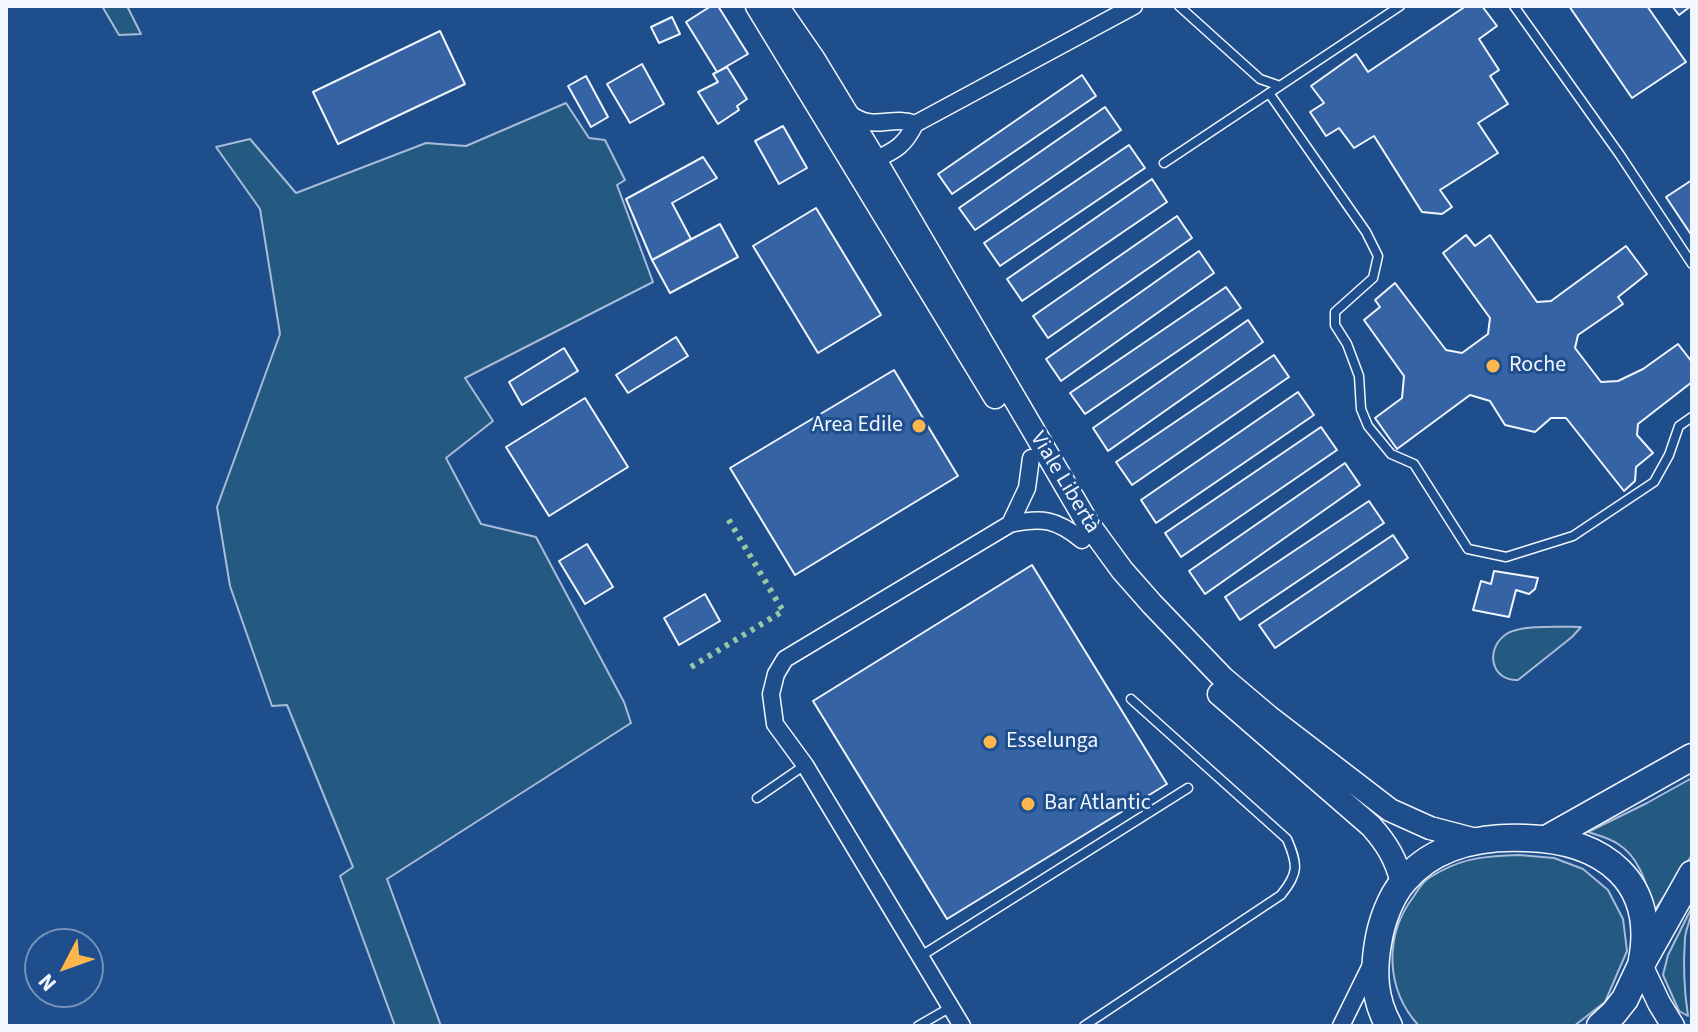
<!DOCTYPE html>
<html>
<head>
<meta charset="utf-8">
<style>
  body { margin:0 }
  #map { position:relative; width:1698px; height:1032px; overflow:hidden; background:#1f4e8c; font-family:"Source Sans 3",sans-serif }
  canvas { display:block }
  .frame { position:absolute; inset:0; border:8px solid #f2f6ff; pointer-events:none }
  .north { position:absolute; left:24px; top:928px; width:80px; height:80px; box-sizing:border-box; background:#1f4e8c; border:2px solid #7391ba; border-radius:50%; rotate:229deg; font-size:22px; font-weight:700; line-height:32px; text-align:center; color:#f2f6ff }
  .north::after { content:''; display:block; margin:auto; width:28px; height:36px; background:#ffb74d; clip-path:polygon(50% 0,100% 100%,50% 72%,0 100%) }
</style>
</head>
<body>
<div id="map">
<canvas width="1698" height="1032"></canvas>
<div class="frame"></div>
<div class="north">N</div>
</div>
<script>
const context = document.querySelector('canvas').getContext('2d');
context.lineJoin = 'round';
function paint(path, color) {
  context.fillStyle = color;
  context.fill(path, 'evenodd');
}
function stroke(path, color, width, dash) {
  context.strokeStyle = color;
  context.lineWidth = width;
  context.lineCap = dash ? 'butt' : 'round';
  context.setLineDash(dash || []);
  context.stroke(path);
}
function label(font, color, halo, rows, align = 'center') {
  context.font = font + ' "Source Sans 3",sans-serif';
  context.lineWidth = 6;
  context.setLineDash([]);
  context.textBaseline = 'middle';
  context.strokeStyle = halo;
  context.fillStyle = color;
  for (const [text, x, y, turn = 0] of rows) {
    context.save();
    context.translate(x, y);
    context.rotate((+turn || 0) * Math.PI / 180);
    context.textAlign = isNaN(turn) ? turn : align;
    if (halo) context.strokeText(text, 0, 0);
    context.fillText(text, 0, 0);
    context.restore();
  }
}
const green = new Path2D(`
  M 102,6 L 127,6 L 141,34 L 119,35 Z
  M 566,103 L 589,138 L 605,140 L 625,180 L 617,185 L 653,282 L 465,378 L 493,421 L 446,458 L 481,524 L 536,537 L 624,702 L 631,723 L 387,879 L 441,1026 L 395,1026 L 340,876 L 353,867 L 287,705 L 272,706 L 230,586 L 217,507 L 280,334 L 260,209 L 216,147 L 250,139 L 296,193 L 426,143 L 466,146 Z
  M 1581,627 L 1572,637 L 1518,680 C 1491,681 1485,650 1505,635 C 1519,624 1563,627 1581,627 Z
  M 1692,778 L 1692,855 L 1654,911 C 1647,887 1641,858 1618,844 C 1610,838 1597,835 1588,832 L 1647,803 Z
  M 1519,855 L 1554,858 L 1583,869 L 1608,890 L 1623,919 L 1627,951 L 1605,1002 L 1574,1026 L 1419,1026 C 1385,989 1384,935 1414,896 C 1417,891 1421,885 1425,881 C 1429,877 1436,874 1441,871 C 1466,857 1491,856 1519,855 Z
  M 1692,907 C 1692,918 1686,927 1685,938 C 1683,965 1684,990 1688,1016 L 1679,1011 L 1663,975 L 1668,955 Z`);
const building = new Path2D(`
  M 711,6 L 718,6 L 748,54 L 717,72 L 686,22 Z
  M 1466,6 L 1482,6 L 1497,26 L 1479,39 L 1499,70 L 1490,76 L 1508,104 L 1478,123 L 1498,153 L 1440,190 L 1452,207 L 1442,214 L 1422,212 L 1374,136 L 1354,148 L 1339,128 L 1326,136 L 1310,112 L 1324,103 L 1311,86 L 1356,54 L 1368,72 Z
  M 1569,6 L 1647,6 L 1686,62 L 1632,98 Z
  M 1672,6 L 1691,6 L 1679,15 Z
  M 672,17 L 680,34 L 659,43 L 651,27 Z
  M 440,31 L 465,84 L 338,144 L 313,92 Z
  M 642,64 L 664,104 L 630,123 L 607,84 Z
  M 727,67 L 747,99 L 737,106 L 739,110 L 718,124 L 698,92 L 718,82 L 713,74 Z
  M 1082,75 L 1096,96 L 952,194 L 938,174 Z
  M 586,76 L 608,117 L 591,127 L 568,86 Z
  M 1105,107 L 1121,130 L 975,230 L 959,208 Z
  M 783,126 L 807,168 L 779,184 L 755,141 Z
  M 1129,145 L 1145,168 L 1000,266 L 984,243 Z
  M 703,157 L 717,178 L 672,203 L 691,239 L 652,260 L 626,199 Z
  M 1152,179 L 1167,202 L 1022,301 L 1007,279 Z
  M 1692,180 L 1692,236 L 1666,197 Z
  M 816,208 L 881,315 L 818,353 L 753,246 Z
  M 1177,216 L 1192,238 L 1048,338 L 1033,316 Z
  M 720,224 L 738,257 L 670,293 L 652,260 Z
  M 1466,235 L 1475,246 L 1490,235 L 1537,302 L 1551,301 L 1626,246 L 1647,274 L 1618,297 L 1623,304 L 1578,335 L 1575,348 L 1601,382 L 1618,381 L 1643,369 L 1678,344 L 1692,362 L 1692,382 L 1638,424 L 1637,435 L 1653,453 L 1636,467 L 1635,481 L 1624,491 L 1566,418 L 1551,418 L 1535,432 L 1505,425 L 1490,401 L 1470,395 L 1397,449 L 1375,418 L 1402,398 L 1404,376 L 1364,320 L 1380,307 L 1375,300 L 1395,283 L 1446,350 L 1462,353 L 1488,334 L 1490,318 L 1443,253 Z
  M 1199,251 L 1214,273 L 1061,381 L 1046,359 Z
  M 1226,287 L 1241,308 L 1085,414 L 1070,393 Z
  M 1248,320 L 1263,342 L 1108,451 L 1093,428 Z
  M 676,337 L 688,356 L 628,393 L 616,375 Z
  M 564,348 L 578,371 L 522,405 L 509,382 Z
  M 1274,355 L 1289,377 L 1132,485 L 1116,462 Z
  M 894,370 L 958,476 L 795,575 L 730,468 Z
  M 1298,392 L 1314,415 L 1156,523 L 1141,500 Z
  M 585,398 L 628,467 L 549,516 L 506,447 Z
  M 1321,427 L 1337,450 L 1181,557 L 1165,533 Z
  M 1345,463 L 1360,485 L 1205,594 L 1189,571 Z
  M 1369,501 L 1384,523 L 1240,620 L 1225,597 Z
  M 1393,535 L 1408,558 L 1275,648 L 1259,625 Z
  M 587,544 L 613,587 L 585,604 L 559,561 Z
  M 1032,565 L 1167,784 L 947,919 L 813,701 Z
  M 1494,571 L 1538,578 L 1535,589 L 1529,594 L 1516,590 L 1509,617 L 1473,610 L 1481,581 L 1491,584 Z
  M 705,594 L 720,621 L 679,645 L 664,618 Z`);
const service = new Path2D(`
  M 1179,6 L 1260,79 L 1280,86
  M 1514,6 L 1620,155 L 1692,264
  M 1269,93 L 1366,232 L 1378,256 L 1373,278 L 1335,312 L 1335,325 L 1347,344 L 1359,376 L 1361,409 L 1368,426 L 1391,454 L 1414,464 L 1468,549 L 1506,557 L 1573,536 L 1654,482 L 1669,455 L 1679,426 L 1692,417
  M 1164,163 L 1400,6
  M 757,798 L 805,765
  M 921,956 L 1188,788
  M 918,1026 L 951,1007
  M 1084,1026 L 1281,895 C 1299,873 1298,865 1287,839 L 1131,699`);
const minor = new Path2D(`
  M 849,113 C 875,133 891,114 915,124
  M 915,124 L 1134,6
  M 875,160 C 896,150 905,145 915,124
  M 1010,524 L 1027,488 L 1031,458
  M 962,1026 L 805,765 L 775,724 L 771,694 L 776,674 L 785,659 L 1010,524 C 1042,517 1056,519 1082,540
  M 1341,1026 L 1372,963`);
const secondary = new Path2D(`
  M 757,6 L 995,397
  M 777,6 L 813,58 L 875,160 L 1087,522 L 1122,570 L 1152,604 L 1223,678 L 1269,717 L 1390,810 L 1430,828 L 1476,840
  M 1219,694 L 1371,826 C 1387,844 1396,859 1402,883
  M 1641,965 L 1659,1003 L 1673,1026`);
const primary = new Path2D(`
  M 1548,838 L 1692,757
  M 1389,1026 C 1374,999 1373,973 1378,943 C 1381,923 1390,897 1404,881 C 1434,845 1482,836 1526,838 C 1604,840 1659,882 1641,965
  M 1600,1026 L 1614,1013 L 1625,999 L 1641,965 L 1692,874`);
const hedge = new Path2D(`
  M 691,667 L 783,611 L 727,517`);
const markers = [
  [1493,366,8,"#ffb74d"],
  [919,426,8,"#ffb74d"],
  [990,742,8,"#ffb74d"],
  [1028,804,8,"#ffb74d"]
];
const poiNames = [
  ["Roche",1509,366],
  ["Area Edile",903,426,"right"],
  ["Esselunga",1006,742],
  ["Bar Atlantic",1044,804]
];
const streetNames = [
  ["Viale Libertà",1064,483,59]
];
paint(green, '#245a82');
stroke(green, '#a8bbd7', 2);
paint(building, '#3563a3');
stroke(building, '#f2f6ff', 2);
stroke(service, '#f2f6ff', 11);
stroke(minor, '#f2f6ff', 19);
stroke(secondary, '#f2f6ff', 25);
stroke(primary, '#f2f6ff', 29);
stroke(service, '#1f4e8c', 8);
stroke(minor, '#1f4e8c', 16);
stroke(secondary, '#1f4e8c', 22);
stroke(primary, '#1f4e8c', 26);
stroke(hedge, '#97c8a6', 6, [4, 6]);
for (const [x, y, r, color] of markers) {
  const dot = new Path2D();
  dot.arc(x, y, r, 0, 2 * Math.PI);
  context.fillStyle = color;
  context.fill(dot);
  stroke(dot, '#1f4e8c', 3);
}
label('22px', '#f2f6ff', '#1f4e8c', poiNames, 'left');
label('22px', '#f2f6ff', '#1f4e8c', streetNames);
</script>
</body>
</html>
